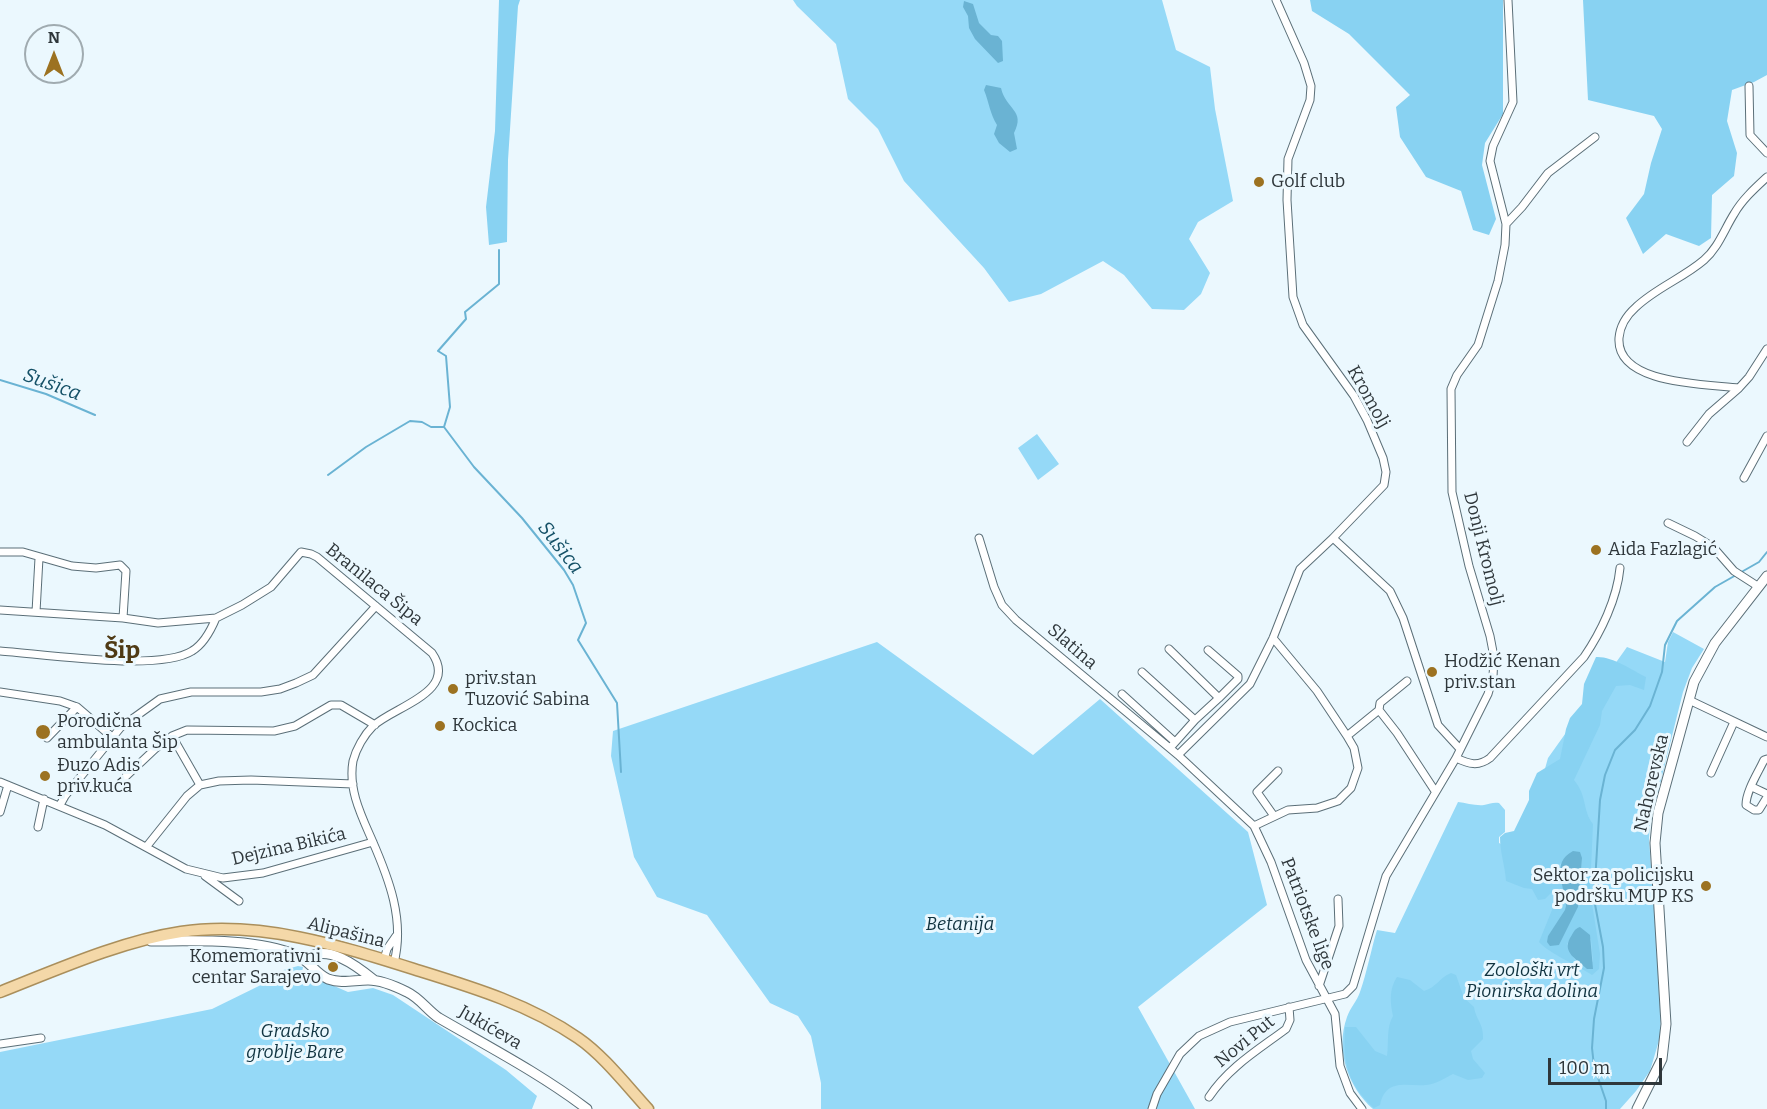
<!DOCTYPE html>
<html>
<head>
<meta charset="utf-8">
<style>
  body { margin:0 }
  #map { position:relative; width:1767px; height:1109px; overflow:hidden; background:#ebf8fe; font-family:Bitter,serif }
  canvas { display:block }
  .north { position:absolute; left:24px; top:24px; width:60px; height:60px; box-sizing:border-box; background:#ebf8fe; border:2px solid #a0abb0; border-radius:50%; rotate:0deg; font-size:16px; font-weight:700; line-height:24px; text-align:center; color:#2f373b }
  .north::after { content:''; display:block; margin:auto; width:21px; height:27px; background:#9c7221; clip-path:polygon(50% 0,100% 100%,50% 72%,0 100%) }
  .scale { position:absolute; left:1548px; top:1058px; width:114px; height:27px; box-sizing:border-box; border:3px solid #2f373b; border-top:0; padding-left:8px; font-size:18px; line-height:21px; white-space:nowrap; color:#2f373b; -webkit-text-stroke:4px #ebf8fe; paint-order:stroke }
</style>
</head>
<body>
<div id="map">
<canvas width="1767" height="1109"></canvas>
<div class="north">N</div>
<div class="scale">100 m</div>
</div>
<script>
const context = document.querySelector('canvas').getContext('2d');
context.lineJoin = 'round';
function paint(path, color) {
  context.fillStyle = color;
  context.fill(path, 'evenodd');
}
function stroke(path, color, width, dash) {
  context.strokeStyle = color;
  context.lineWidth = width;
  context.lineCap = dash ? 'butt' : 'round';
  context.setLineDash(dash || []);
  context.stroke(path);
}
function label(font, color, halo, rows, align = 'center') {
  context.font = font + ' Bitter,serif';
  context.lineWidth = 6;
  context.setLineDash([]);
  context.textBaseline = 'middle';
  context.strokeStyle = halo;
  context.fillStyle = color;
  for (const [text, x, y, turn = 0] of rows) {
    context.save();
    context.translate(x, y);
    context.rotate((+turn || 0) * Math.PI / 180);
    context.textAlign = isNaN(turn) ? turn : align;
    if (halo) context.strokeText(text, 0, 0);
    context.fillText(text, 0, 0);
    context.restore();
  }
}
const green = new Path2D(`
  M 793,0 L 1162,0 L 1176,50 L 1210,67 L 1215,109 L 1233,201 L 1198,222 L 1189,239 L 1210,273 L 1201,294 L 1184,310 L 1152,309 L 1124,275 L 1103,261 L 1041,294 L 1009,302 L 984,268 L 904,181 L 878,129 L 848,99 L 836,44 L 797,6 Z
  M 1037,434 L 1059,464 L 1038,480 L 1018,448 Z
  M 1673,632 L 1704,649 L 1692,668 L 1683,692 L 1650,824 L 1649,839 L 1661,1006 L 1660,1037 L 1650,1071 L 1636,1091 L 1620,1109 L 1373,1109 C 1348,1087 1335,1050 1347,1017 C 1350,1008 1357,1001 1360,992 C 1367,972 1371,950 1377,930 L 1395,933 L 1458,802 C 1466,803 1476,806 1484,805 C 1490,804 1493,802 1499,803 L 1505,810 L 1505,832 L 1499,837 L 1499,843 L 1521,854 L 1548,758 L 1627,647 L 1665,662 L 1668,642 Z
  M 877,642 L 1033,755 L 1100,699 L 1248,832 L 1267,905 L 1138,1007 L 1195,1109 L 821,1109 L 821,1083 L 811,1036 L 798,1016 L 770,1003 L 707,915 L 657,897 L 634,857 L 611,756 L 613,731 Z
  M 298,966 L 303,967 L 302,972 L 348,992 L 373,988 L 393,995 L 506,1070 L 537,1096 L 532,1109 L 0,1109 L 0,1052 L 212,1009 L 265,983 L 280,971 Z`);
const forest = new Path2D(`
  M 499,0 L 520,0 L 518,6 L 508,160 L 507,242 L 489,245 L 486,207 L 495,131 Z
  M 1310,0 L 1503,0 L 1503,114 L 1485,143 L 1482,165 L 1496,219 L 1489,235 L 1473,230 L 1461,191 L 1426,177 L 1400,137 L 1396,107 L 1410,95 L 1349,34 L 1312,11 Z
  M 1583,0 L 1767,0 L 1767,75 L 1754,82 L 1732,90 L 1727,121 L 1737,153 L 1734,176 L 1712,195 L 1711,238 L 1699,246 L 1666,234 L 1643,254 L 1626,218 L 1644,194 L 1651,163 L 1662,129 L 1654,116 L 1588,100 Z
  M 1596,657 C 1612,656 1632,670 1646,677 L 1644,690 L 1630,685 L 1616,686 L 1602,711 L 1600,725 L 1574,780 C 1588,797 1582,810 1593,824 L 1590,891 L 1600,954 L 1599,969 L 1592,975 C 1577,965 1550,954 1539,942 L 1554,905 L 1553,891 L 1545,899 L 1538,900 L 1532,889 L 1524,888 L 1506,881 C 1505,865 1500,853 1500,837 L 1505,833 L 1514,831 L 1529,800 L 1529,791 L 1537,773 L 1560,759 L 1566,729 L 1570,718 L 1582,704 L 1584,684 ZM 1582,858 L 1578,907 L 1559,945 L 1548,936 L 1566,910 L 1566,906 L 1559,864 ZM 1577,928 L 1591,939 L 1593,961 L 1587,969 L 1574,959 L 1567,944 Z
  M 1451,973 L 1456,975 L 1464,998 L 1474,1007 C 1476,1020 1484,1024 1483,1039 L 1471,1051 L 1473,1059 L 1485,1073 L 1482,1078 L 1468,1080 L 1453,1074 C 1445,1078 1436,1084 1426,1085 C 1408,1087 1386,1077 1380,1105 L 1374,1108 C 1347,1084 1343,1062 1345,1027 L 1356,1027 L 1375,1051 L 1387,1056 C 1389,1042 1386,1028 1393,1016 C 1390,1002 1389,989 1397,977 L 1410,980 L 1424,991 C 1437,987 1439,978 1451,973 Z`);
const water = new Path2D(`
  M 964,1 L 973,4 L 979,23 L 991,35 L 998,36 L 1002,41 L 1003,61 L 998,63 L 975,39 L 969,28 L 968,16 L 963,7 Z
  M 986,85 L 1001,88 C 1006,110 1026,110 1014,133 L 1017,149 L 1010,152 L 999,143 L 994,134 L 997,125 C 990,114 989,102 984,90 Z
  M 1573,851 L 1580,852 L 1582,858 L 1578,907 L 1559,945 L 1550,946 L 1547,942 L 1548,936 L 1565,910 L 1566,906 C 1565,886 1550,863 1573,851 Z
  M 1580,927 L 1590,935 L 1593,969 L 1587,969 C 1577,959 1562,953 1570,938 C 1574,932 1574,929 1580,927 Z`);
const stream = new Path2D(`
  M 499,250 L 499,284 L 465,312 L 466,319 L 438,351 L 446,356 L 450,407 L 444,427 L 474,467 L 522,518 L 564,570 L 573,585 L 586,623 L 578,640 L 617,703 L 621,772
  M 0,380 L 46,394 L 95,415
  M 328,475 L 366,447 L 410,421 L 422,422 L 431,427 L 444,427
  M 1606,1109 L 1606,1101 L 1594,1066 L 1592,1048 L 1594,1019 L 1604,968 L 1603,947 L 1594,899 L 1600,800 L 1605,775 L 1615,750 L 1635,730 L 1650,706 L 1662,672 L 1665,645 L 1677,621 L 1715,587 L 1759,562 L 1767,552`);
const street = new Path2D(`
  M 1749,86 L 1750,135 L 1767,153
  M 1506,224 L 1522,207 L 1548,173 L 1595,137
  M 1739,388 L 1749,377 L 1767,349
  M 1687,442 L 1709,414 L 1739,388 C 1707,384 1616,385 1619,338 C 1620,325 1627,315 1636,307 C 1656,288 1683,278 1704,260 C 1718,248 1724,230 1734,214 C 1742,200 1754,189 1767,177
  M 1744,478 L 1767,436
  M 1668,523 L 1695,536 L 1713,547 L 1734,571 L 1759,587
  M 979,538 L 994,587 L 1002,605 L 1016,620 L 1178,755 L 1254,826 L 1271,862 L 1306,960 L 1335,1014 L 1340,1066 L 1350,1093 L 1362,1109
  M 1333,538 L 1390,591 L 1403,618 L 1438,725 L 1460,749
  M 0,552 L 23,552 L 72,566 L 96,568 L 120,565 L 126,571 L 123,618
  M 0,610 L 123,618 L 158,623 L 216,618 L 242,605 L 271,587 L 301,552 L 311,554 L 317,557 L 432,653 C 459,692 395,706 373,726 C 364,735 356,749 353,761 C 348,789 361,815 372,840 C 389,879 405,920 394,963
  M 36,612 L 39,558
  M 1169,649 L 1219,698 L 1195,720
  M 1208,650 L 1238,676 L 1238,679 L 1219,698
  M 0,651 C 43,654 159,672 192,651 C 204,644 211,630 216,618
  M 1142,672 L 1195,720 L 1170,748
  M 1407,681 L 1380,703 L 1379,710 L 1397,733 L 1435,791
  M 0,692 L 60,701 L 77,707 L 112,737
  M 1122,694 L 1175,742
  M 1689,700 L 1767,737
  M 172,736 L 187,730 L 274,731 L 295,726 L 331,705 L 341,705 L 375,725
  M 1347,736 L 1379,710
  M 47,738 L 77,707
  M 1178,755 L 1250,684 L 1273,638 L 1300,569 L 1333,538 L 1384,485 L 1386,472 L 1383,458 L 1367,420 L 1354,396 L 1303,325 L 1293,297 L 1287,200 L 1288,159 L 1310,100 L 1311,86 L 1304,63 L 1276,0
  M 1456,758 C 1469,764 1478,767 1490,758 L 1584,657 C 1601,632 1617,599 1620,568
  M 1767,759 L 1764,760 C 1758,773 1746,791 1746,805 L 1754,810 L 1759,810 L 1767,797
  M 1711,773 L 1734,722
  M 121,781 L 155,749 L 172,736 L 200,785
  M 0,782 L 105,825 L 186,869 L 223,878 L 263,873 L 373,842
  M 1752,787 L 1767,794
  M 60,805 L 65,796 L 121,727 L 160,699 L 191,692 L 261,692 L 280,689 L 296,683 L 313,675 L 376,606
  M 0,812 L 8,785
  M 1274,816 L 1257,792 L 1278,771
  M 1254,826 L 1288,810 L 1317,808 L 1338,801 L 1351,788 L 1358,768 L 1354,748 L 1347,736 L 1317,691 L 1273,638
  M 38,827 L 44,799
  M 147,846 L 187,796 L 200,785 L 219,781 L 251,780 L 353,784
  M 205,876 L 239,901
  M 384,960 L 387,949 L 396,936
  M 1319,986 L 1339,926 L 1338,899
  M 0,1044 L 41,1038
  M 1209,1097 C 1229,1067 1258,1050 1286,1029 L 1290,1020 L 1289,1007
  M 1152,1109 L 1157,1094 L 1180,1054 L 1199,1036 L 1230,1022 L 1345,994 L 1353,986 L 1386,876 L 1456,758 L 1488,694 L 1493,677 L 1494,657 L 1490,636 L 1469,566 L 1452,492 L 1451,389 L 1457,375 L 1478,345 L 1498,281 L 1505,245 L 1506,224 L 1490,161 L 1493,146 L 1513,102 L 1508,0`);
const secondary = new Path2D(`
  M 151,941 C 195,941 255,938 296,955 C 309,960 315,973 328,979 C 342,984 354,980 368,980 C 380,980 397,987 407,992 C 420,998 428,1011 439,1018 C 489,1047 541,1074 587,1109
  M 306,959 C 327,943 357,966 374,980
  M 1637,1109 L 1662,1059 L 1666,1024 L 1655,843 L 1658,813 L 1694,682 L 1715,643 L 1767,576`);
const primary = new Path2D(`
  M 0,992 C 56,970 121,941 181,932 C 262,920 344,947 420,971 C 475,988 530,1005 578,1038 C 603,1055 627,1086 648,1109`);
const markers = [
  [1259,182,6,"#9c7221"],
  [1596,550,6,"#9c7221"],
  [1432,672,6,"#9c7221"],
  [453,689,6,"#9c7221"],
  [440,726,6,"#9c7221"],
  [43,732,8,"#9c7221"],
  [45,776,6,"#9c7221"],
  [1706,886,6,"#9c7221"],
  [333,967,6,"#9c7221"]
];
const poiNames = [
  ["Golf club",1271,182],
  ["Aida Fazlagić",1608,550],
  ["Hodžić Kenan",1444,662],
  ["priv.stan",1444,683],
  ["priv.stan",465,679],
  ["Tuzović Sabina",465,700],
  ["Porodična",57,722],
  ["ambulanta Šip",57,743],
  ["Kockica",452,726],
  ["Đuzo Adis",57,766],
  ["priv.kuća",57,787],
  ["Sektor za policijsku",1694,876,"right"],
  ["podršku MUP KS",1694,897,"right"],
  ["Komemorativni",321,957,"right"],
  ["centar Sarajevo",321,978,"right"]
];
const streetNames = [
  ["Kromolj",1368,397,61],
  ["Donji Kromolj",1483,549,76],
  ["Branilaca Šipa",374,585,39],
  ["Slatina",1072,647,41],
  ["Nahorevska",1652,783,-77],
  ["Dejzina Bikića",289,847,-13],
  ["Patriotske lige",1307,914,69],
  ["Alipašina",346,933,14],
  ["Jukićeva",490,1028,30],
  ["Novi Put",1245,1042,-39]
];
const parkNames = [
  ["Betanija",960,925],
  ["Zoološki vrt",1532,971],
  ["Pionirska dolina",1532,992],
  ["Gradsko",295,1032],
  ["groblje Bare",295,1053]
];
const waterNames = [
  ["Sušica",52,385,20],
  ["Sušica",560,548,52]
];
const districtNames = [
  ["Šip",122,651]
];
paint(green, '#95d9f7');
paint(forest, '#88d2f2');
paint(water, '#6ab3d3');
stroke(stream, '#6ab3d3', 2);
stroke(street, '#5b6f78', 9);
stroke(secondary, '#5b6f78', 11);
stroke(primary, '#aa8f5c', 13);
stroke(street, '#fff', 7);
stroke(secondary, '#fff', 9);
stroke(primary, '#f4d8a8', 10);
for (const [x, y, r, color] of markers) {
  const dot = new Path2D();
  dot.arc(x, y, r, 0, 2 * Math.PI);
  context.fillStyle = color;
  context.fill(dot);
  stroke(dot, '#ebf8fe', 2);
}
label('18px', '#2f373b', '#ebf8fe', poiNames, 'left');
label('18px', '#2f373b', '#ebf8fe', streetNames);
label('italic 18px', '#103340', '#ebf8fe', parkNames);
label('italic 20px', '#155167', '#ebf8fe', waterNames);
label('bold 24px', '#4f3a15', '#ebf8fe', districtNames);
</script>
</body>
</html>
